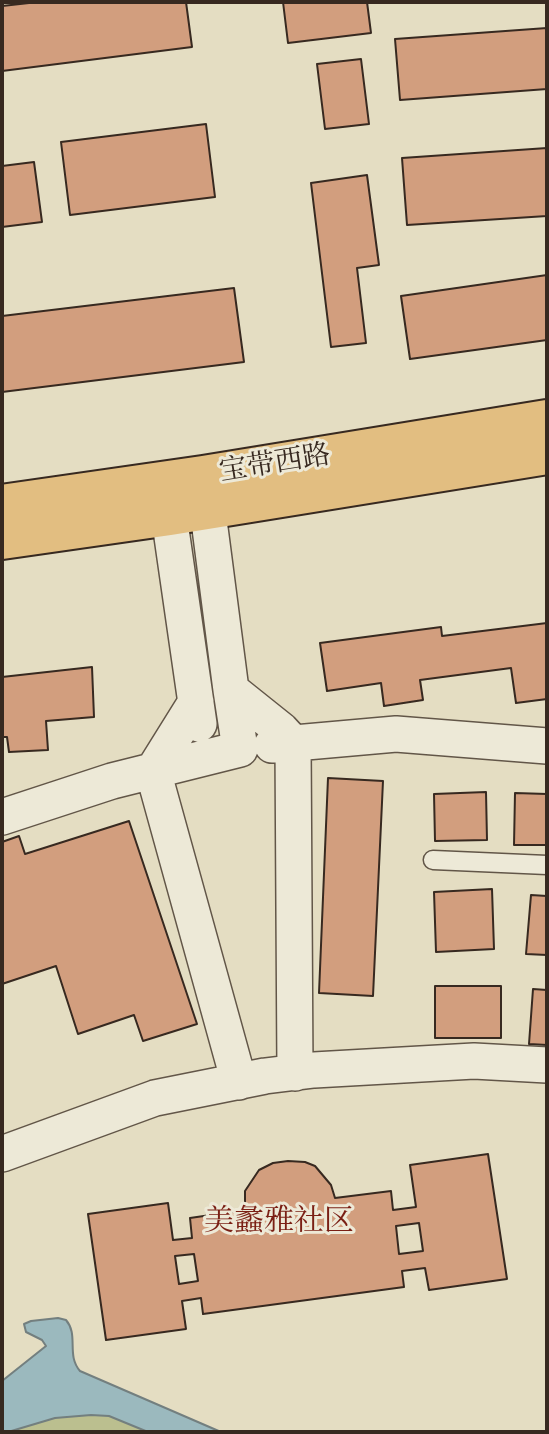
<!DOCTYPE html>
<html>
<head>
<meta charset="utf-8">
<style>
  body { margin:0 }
  #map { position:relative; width:549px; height:1434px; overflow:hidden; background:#e4ddc2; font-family:"Old Standard TT",serif }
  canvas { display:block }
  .frame { position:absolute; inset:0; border:4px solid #372920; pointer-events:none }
</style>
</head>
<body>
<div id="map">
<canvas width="549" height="1434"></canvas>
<div class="frame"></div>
</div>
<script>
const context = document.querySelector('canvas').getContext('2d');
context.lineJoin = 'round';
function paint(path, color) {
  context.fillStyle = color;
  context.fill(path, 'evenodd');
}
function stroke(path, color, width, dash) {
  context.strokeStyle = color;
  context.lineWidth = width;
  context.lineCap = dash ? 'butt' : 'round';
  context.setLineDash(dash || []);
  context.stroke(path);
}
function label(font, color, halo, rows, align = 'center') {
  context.font = font + ' "Old Standard TT","Noto Serif SC",serif';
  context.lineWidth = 6;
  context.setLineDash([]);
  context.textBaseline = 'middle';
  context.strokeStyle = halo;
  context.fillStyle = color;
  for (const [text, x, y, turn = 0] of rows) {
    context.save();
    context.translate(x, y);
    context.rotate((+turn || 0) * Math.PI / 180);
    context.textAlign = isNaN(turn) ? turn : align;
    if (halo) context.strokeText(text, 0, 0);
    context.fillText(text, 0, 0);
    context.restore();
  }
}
const green = new Path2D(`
  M 73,1415 L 109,1416 L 148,1432 L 8,1432 L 39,1421 Z`);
const water = new Path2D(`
  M 58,1318 L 66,1320 C 79,1335 66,1355 80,1371 L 221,1432 L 148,1432 L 109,1416 L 91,1415 L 55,1418 L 8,1432 L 2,1432 L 2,1381 L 46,1346 L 42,1340 L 26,1332 L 24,1324 L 31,1321 Z`);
const building = new Path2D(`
  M 38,2 L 186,2 L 192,47 L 2,71 L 2,6 Z
  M 283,2 L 367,2 L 371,33 L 288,43 Z
  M 547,28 L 547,89 L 400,100 L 395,39 Z
  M 361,59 L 369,124 L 325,129 L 317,64 Z
  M 206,124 L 215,197 L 70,215 L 61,142 Z
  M 547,148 L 547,216 L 407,225 L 402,158 Z
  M 34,162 L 42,222 L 2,227 L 2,166 Z
  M 367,175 L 379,265 L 357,268 L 366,343 L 331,347 L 311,183 Z
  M 547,275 L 547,340 L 410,359 L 401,296 Z
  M 234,288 L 244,362 L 2,392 L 2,316 Z
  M 547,623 L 547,699 L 516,703 L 511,668 L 420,680 L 423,700 L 384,706 L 381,683 L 327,691 L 320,643 L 441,627 L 442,636 Z
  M 92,667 L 94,717 L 46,721 L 48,750 L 9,752 L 7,737 L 2,737 L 2,677 Z
  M 328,778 L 383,781 L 373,996 L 319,993 Z
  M 486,792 L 487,840 L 435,841 L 434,794 Z
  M 515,793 L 547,794 L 547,845 L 514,845 Z
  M 129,821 L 197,1024 L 143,1041 L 134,1015 L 78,1034 L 56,966 L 2,984 L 2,842 L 19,836 L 25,854 Z
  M 492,889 L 494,949 L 436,952 L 434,892 Z
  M 531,895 L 547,896 L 547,955 L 526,954 Z
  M 435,986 L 501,986 L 501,1038 L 435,1038 Z
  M 533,989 L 547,990 L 547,1045 L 529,1044 Z
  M 488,1154 L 507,1279 L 429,1290 L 425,1268 L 402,1271 L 404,1287 L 203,1314 L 201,1298 L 182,1301 L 186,1329 L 106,1340 L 88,1214 L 168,1203 L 173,1240 L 192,1238 L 190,1218 L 245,1210 L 245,1191 L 259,1170 L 273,1163 L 288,1161 L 305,1162 L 315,1166 L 331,1185 L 335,1198 L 391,1191 L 393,1210 L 416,1207 L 410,1165 ZM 419,1223 L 423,1251 L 399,1254 L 396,1226 ZM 194,1254 L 198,1281 L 179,1284 L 175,1256 Z`);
const service = new Path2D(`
  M 433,860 L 547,865`);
const minor = new Path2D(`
  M 165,488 L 199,724
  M 231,690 L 281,730 L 293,743 L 295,1073
  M 196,702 L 153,771 L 239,1082
  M 272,745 L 396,734 L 547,746
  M 2,817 L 112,781 L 240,749 L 231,690 L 204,482
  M 2,1154 L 155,1098 L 265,1076 L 314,1070 L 474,1061 L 547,1065`);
const primary = new Path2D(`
  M 2,504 L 203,475 L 547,419
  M 2,540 L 170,516 L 547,455`);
const streetNames = [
  ["宝带西路",275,464,-9]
];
const neighbourhoodNames = [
  ["美蠡雅社区",279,1222]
];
paint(green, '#bbbf8f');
paint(water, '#9bb9be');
stroke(water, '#737f7f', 2);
paint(building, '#d29e7e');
stroke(building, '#372920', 2);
stroke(service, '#625648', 21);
stroke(minor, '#625648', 38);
stroke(primary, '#372920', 42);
stroke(service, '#ede9d7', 18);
stroke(minor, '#ede9d7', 35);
stroke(primary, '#e2be81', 38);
label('28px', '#372920', '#ede9d7', streetNames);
label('30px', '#7a1f14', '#ede9d7', neighbourhoodNames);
</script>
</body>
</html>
